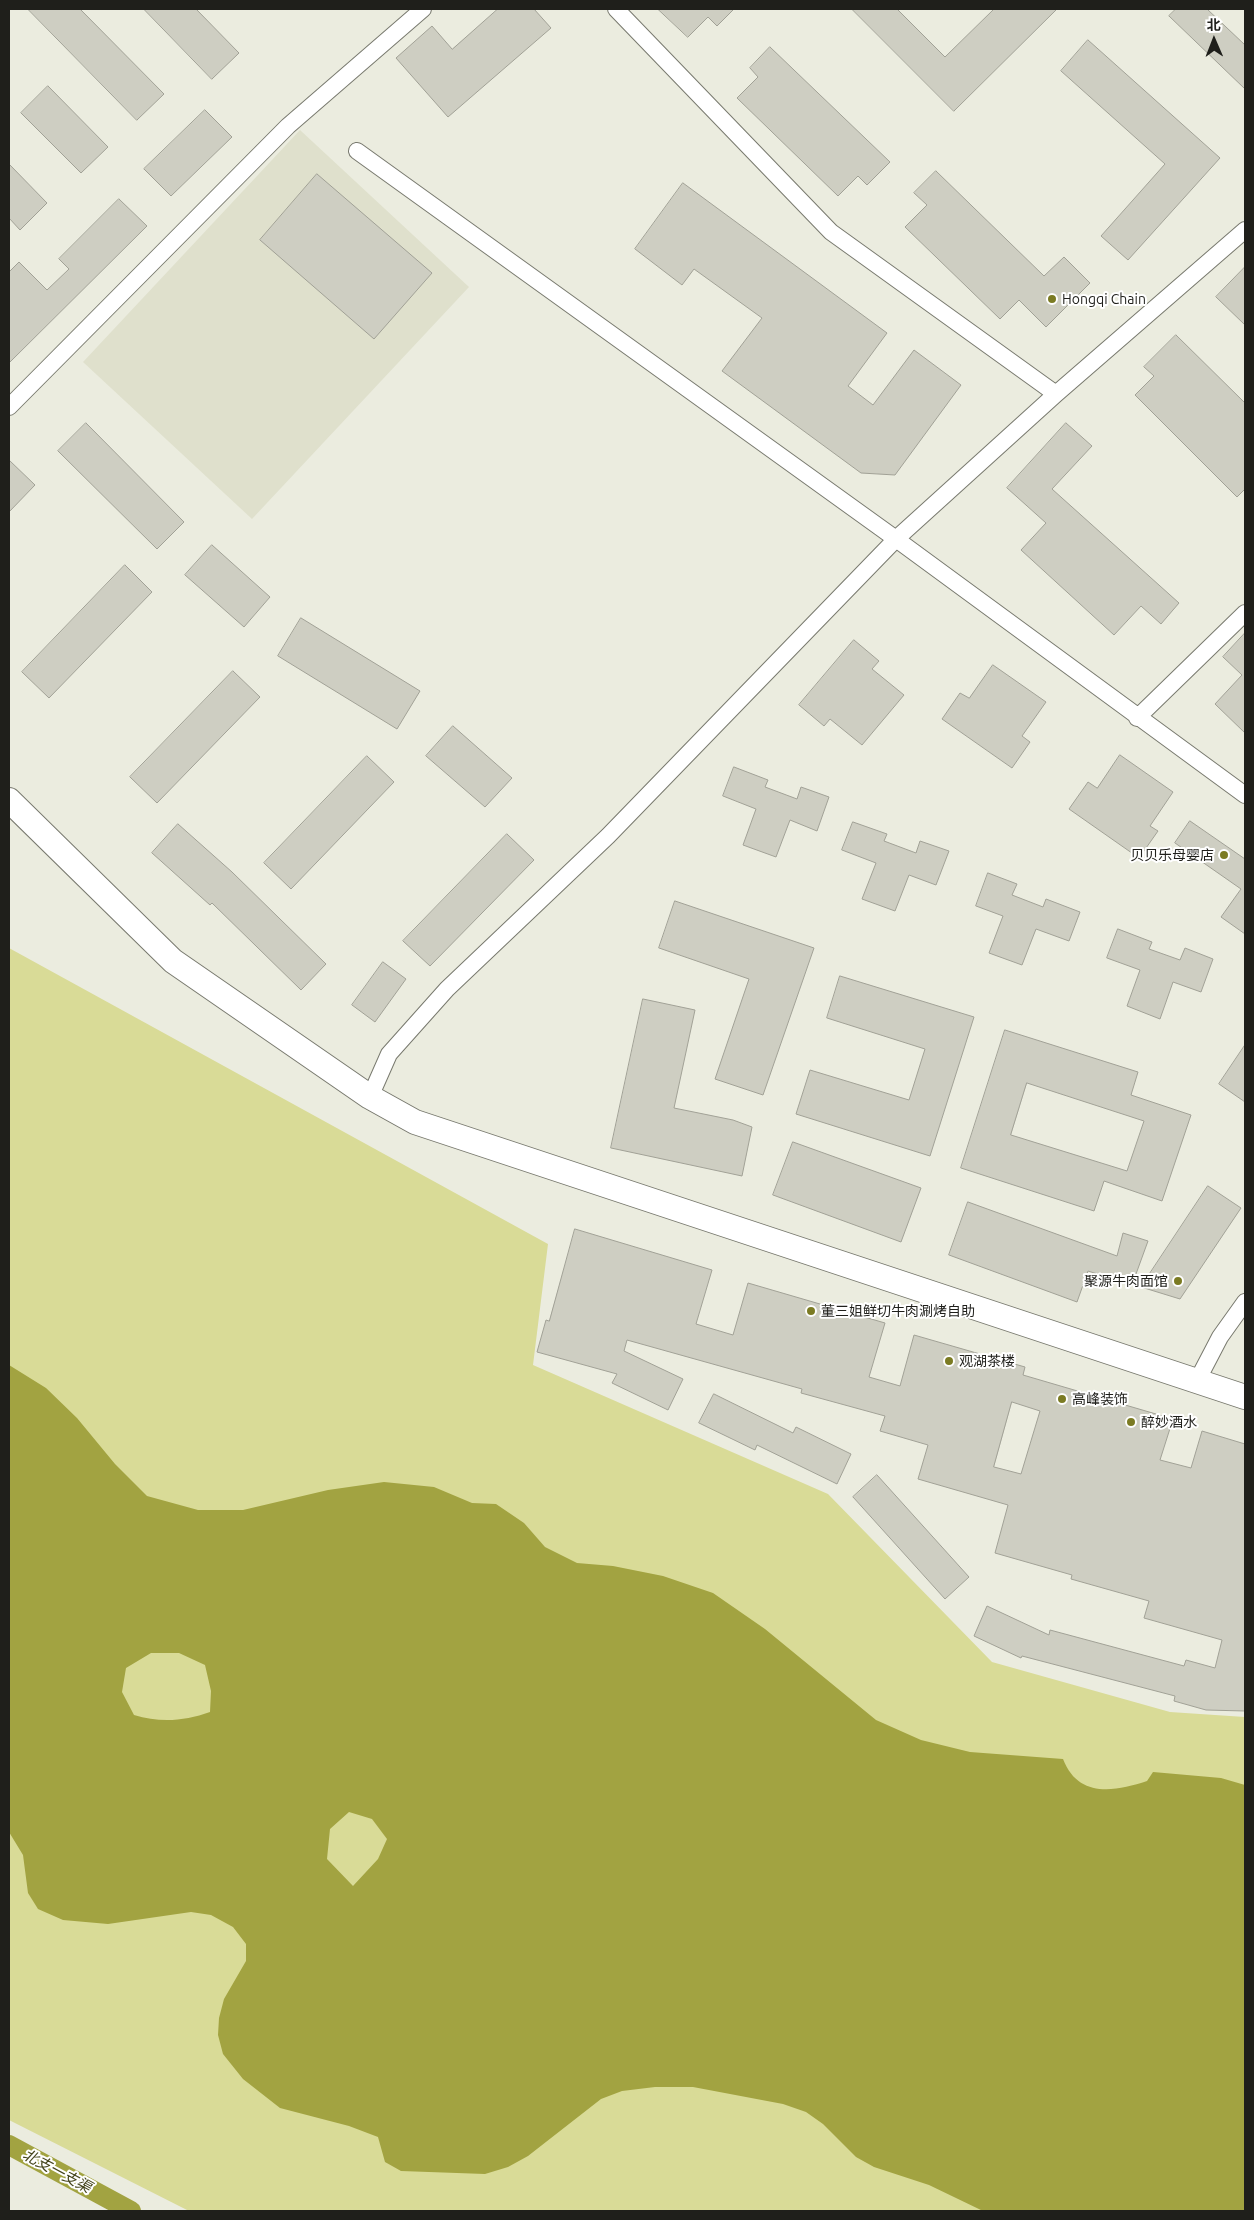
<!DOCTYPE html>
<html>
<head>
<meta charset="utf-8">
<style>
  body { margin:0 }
  #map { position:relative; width:1254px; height:2220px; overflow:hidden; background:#ebecdf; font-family:Ubuntu,"Noto Sans SC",sans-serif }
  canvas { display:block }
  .frame { position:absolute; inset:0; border:10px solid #1f1f1b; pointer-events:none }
  .north { position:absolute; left:1189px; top:15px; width:50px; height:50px; -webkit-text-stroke:4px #fff; paint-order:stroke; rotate:359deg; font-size:14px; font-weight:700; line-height:20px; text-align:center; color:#1f1f1b }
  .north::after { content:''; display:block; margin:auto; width:18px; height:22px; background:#1f1f1b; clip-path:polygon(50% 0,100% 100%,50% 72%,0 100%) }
</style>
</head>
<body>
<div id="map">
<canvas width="1254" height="2220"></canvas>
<div class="frame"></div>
<div class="north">北</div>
</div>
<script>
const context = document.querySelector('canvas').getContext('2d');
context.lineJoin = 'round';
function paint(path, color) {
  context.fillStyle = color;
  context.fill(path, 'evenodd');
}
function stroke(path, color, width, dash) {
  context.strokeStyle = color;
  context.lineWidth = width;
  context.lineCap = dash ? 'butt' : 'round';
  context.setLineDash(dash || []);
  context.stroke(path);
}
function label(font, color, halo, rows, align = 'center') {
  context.font = font + ' Ubuntu,"Noto Sans SC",sans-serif';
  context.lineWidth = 4;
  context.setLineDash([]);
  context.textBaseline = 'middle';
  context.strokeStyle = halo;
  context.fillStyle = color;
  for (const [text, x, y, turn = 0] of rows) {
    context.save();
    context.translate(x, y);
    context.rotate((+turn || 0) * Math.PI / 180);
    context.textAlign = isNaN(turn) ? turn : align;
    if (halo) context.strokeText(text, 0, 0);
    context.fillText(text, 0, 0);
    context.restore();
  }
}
const built = new Path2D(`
  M 300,130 L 469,287 L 252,519 L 83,362 Z`);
const green = new Path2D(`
  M 9,948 L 548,1244 L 533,1365 L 828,1494 L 992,1662 L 1170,1712 L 1245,1717 L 1245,2211 L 189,2211 L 9,2120 Z`);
const water = new Path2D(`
  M 9,1365 L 46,1388 L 77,1418 L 115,1464 L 147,1496 L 198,1510 L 243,1510 L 328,1490 L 384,1482 L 434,1487 L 472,1503 L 496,1504 L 524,1523 L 545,1547 L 577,1563 L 613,1566 L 663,1576 L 713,1593 L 765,1629 L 876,1720 L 921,1740 L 970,1752 L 1063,1759 C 1078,1798 1114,1792 1147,1781 L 1153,1772 L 1221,1778 L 1245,1785 L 1244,2211 L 983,2211 L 929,2185 L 874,2167 L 856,2157 L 823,2124 L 806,2112 L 783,2104 L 693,2087 L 655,2087 L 622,2091 L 601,2099 L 528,2156 L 508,2167 L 485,2174 L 401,2171 L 385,2162 L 378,2137 L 349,2126 L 280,2108 L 243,2079 L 223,2054 L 218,2035 L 219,2018 L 224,1999 L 246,1961 L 246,1944 L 233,1927 L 211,1915 L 191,1912 L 108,1924 L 63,1920 L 38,1909 L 28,1893 L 23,1855 L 9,1832 ZM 151,1653 L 179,1653 L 205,1665 L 211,1691 L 210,1712 C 185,1721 160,1723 134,1715 L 122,1692 L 126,1668 ZM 349,1812 L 372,1819 L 387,1839 L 378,1859 L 353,1886 L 327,1859 L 330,1829 Z`);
const canal = new Path2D(`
  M 9,2145 L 131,2211`);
const building = new Path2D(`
  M 28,9 L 80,9 L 164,94 L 137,120 Z
  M 144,9 L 196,9 L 239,53 L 212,79 Z
  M 498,9 L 534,9 L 551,28 L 448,117 L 396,58 L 432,26 L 452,49 Z
  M 658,9 L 734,9 L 717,26 L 708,17 L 688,37 Z
  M 852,9 L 897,9 L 945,57 L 994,9 L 1057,9 L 954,111 Z
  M 1176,9 L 1207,9 L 1245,45 L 1245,89 L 1169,16 Z
  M 1088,40 L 1220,158 L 1128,260 L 1101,236 L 1165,164 L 1061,71 Z
  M 770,47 L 890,162 L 867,185 L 858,176 L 838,196 L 737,98 L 758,77 L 750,68 Z
  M 48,86 L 108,147 L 81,173 L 21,113 Z
  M 205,110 L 232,137 L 171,196 L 144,169 Z
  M 9,164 L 47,203 L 20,230 L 9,218 Z
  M 936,171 L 1044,276 L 1064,257 L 1090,283 L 1046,327 L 1019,300 L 1000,319 L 905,227 L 927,205 L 914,193 Z
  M 317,174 L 432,273 L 374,339 L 260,240 Z
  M 683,183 L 887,333 L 848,386 L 873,405 L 914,350 L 961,385 L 895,475 L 861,473 L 722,371 L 762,318 L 694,269 L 682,285 L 635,249 Z
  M 119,199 L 147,226 L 9,363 L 9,272 L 19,262 L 47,290 L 69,269 L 59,259 Z
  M 1245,267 L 1245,325 L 1216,297 Z
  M 1176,335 L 1245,403 L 1245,489 L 1237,497 L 1135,395 L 1154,376 L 1144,367 Z
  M 86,423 L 184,522 L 157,549 L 58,451 Z
  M 1066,423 L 1092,446 L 1052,489 L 1179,603 L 1161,624 L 1141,606 L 1114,635 L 1021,550 L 1046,523 L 1007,488 Z
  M 9,460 L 35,485 L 9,512 Z
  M 212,545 L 270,597 L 244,627 L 185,575 Z
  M 125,565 L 152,592 L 49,698 L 22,672 Z
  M 301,618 L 420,691 L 397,729 L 278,656 Z
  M 1245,633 L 1245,733 L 1215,704 L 1242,675 L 1223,657 Z
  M 854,640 L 879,661 L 872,669 L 904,695 L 862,745 L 830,719 L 824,726 L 799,705 Z
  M 993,665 L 1046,702 L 1022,736 L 1030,742 L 1012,768 L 942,719 L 960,693 L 969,698 Z
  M 233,671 L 260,697 L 157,803 L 130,777 Z
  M 453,726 L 512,778 L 485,807 L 426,756 Z
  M 1120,755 L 1173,792 L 1150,826 L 1158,831 L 1139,858 L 1069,809 L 1088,782 L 1097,788 Z
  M 367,756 L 394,782 L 291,889 L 264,863 Z
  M 734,767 L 768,780 L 765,787 L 797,799 L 801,787 L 829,797 L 817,831 L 790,820 L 776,857 L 743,845 L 756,809 L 723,796 Z
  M 1190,821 L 1245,859 L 1245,934 L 1221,917 L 1241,889 L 1175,843 Z
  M 853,822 L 887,834 L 884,841 L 916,853 L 920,841 L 949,851 L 936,885 L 909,875 L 895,911 L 862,899 L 876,863 L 842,850 Z
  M 178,824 L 232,872 L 326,964 L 301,990 L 212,903 L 210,905 L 152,853 Z
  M 507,834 L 534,860 L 430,966 L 403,941 Z
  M 988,873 L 1017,884 L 1012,895 L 1043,907 L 1046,899 L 1080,912 L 1069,941 L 1036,929 L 1022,965 L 989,953 L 1003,916 L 976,906 Z
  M 675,901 L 814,948 L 763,1095 L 715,1079 L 749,979 L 659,948 Z
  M 1118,929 L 1152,942 L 1149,949 L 1180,960 L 1185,948 L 1213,959 L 1201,992 L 1173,982 L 1160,1019 L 1127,1006 L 1140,970 L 1107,958 Z
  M 383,962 L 406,979 L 375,1022 L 352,1005 Z
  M 840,976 L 974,1017 L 930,1156 L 796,1114 L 810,1070 L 909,1100 L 925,1049 L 827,1018 Z
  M 643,999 L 695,1010 L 674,1108 L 733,1120 L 752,1127 L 742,1176 L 611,1148 Z
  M 1005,1030 L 1138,1072 L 1131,1095 L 1191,1115 L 1162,1201 L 1104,1181 L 1094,1211 L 961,1168 ZM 1027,1083 L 1144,1121 L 1127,1171 L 1011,1135 Z
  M 1245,1045 L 1245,1102 L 1219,1084 Z
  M 793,1142 L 921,1188 L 901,1242 L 773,1195 Z
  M 1208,1186 L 1241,1208 L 1180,1299 L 1141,1287 Z
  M 968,1202 L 1117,1256 L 1123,1233 L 1148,1241 L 1132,1285 L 1088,1271 L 1077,1302 L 949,1255 Z
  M 575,1229 L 712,1270 L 696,1324 L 733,1335 L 748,1283 L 885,1323 L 869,1377 L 900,1386 L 914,1335 L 1025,1367 L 1023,1375 L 1173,1419 L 1160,1460 L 1191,1468 L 1202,1431 L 1245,1444 L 1245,1711 L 1206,1710 L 1174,1701 L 1175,1696 L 1022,1656 L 1021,1658 L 974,1636 L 987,1606 L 1049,1635 L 1050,1630 L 1184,1666 L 1186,1660 L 1215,1668 L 1222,1640 L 1144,1618 L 1149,1601 L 1071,1579 L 1072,1575 L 995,1553 L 1008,1505 L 918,1479 L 928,1445 L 880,1431 L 885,1416 L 801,1393 L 802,1389 L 627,1340 L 624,1351 L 683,1379 L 668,1410 L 612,1383 L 617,1374 L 537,1352 L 546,1320 L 549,1321 ZM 1012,1402 L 1040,1411 L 1021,1474 L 994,1467 Z
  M 714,1394 L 793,1433 L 796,1427 L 851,1454 L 837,1484 L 757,1445 L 755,1450 L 699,1423 Z
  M 877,1475 L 969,1577 L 945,1599 L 853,1497 Z`);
const street = new Path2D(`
  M 616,9 L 831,232 L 1056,394
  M 357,151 L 896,539 L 1245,795
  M 9,407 L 288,126 L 423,9
  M 1137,718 L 1245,613
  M 370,1097 L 389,1054 L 447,989 L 608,836 L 896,539 L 1056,394 L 1245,230
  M 1196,1383 L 1220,1337 L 1245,1302`);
const secondary = new Path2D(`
  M 9,800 L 173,961 L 370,1097 L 415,1122 L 1245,1397`);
const markers = [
  [1052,299,5,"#7b7b23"],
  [1224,855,5,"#7b7b23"],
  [1178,1281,5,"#7b7b23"],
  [811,1311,5,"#7b7b23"],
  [949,1361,5,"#7b7b23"],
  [1062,1399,5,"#7b7b23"],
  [1131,1422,5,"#7b7b23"]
];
const poiNames = [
  ["Hongqi Chain",1062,299],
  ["贝贝乐母婴店",1214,855,"right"],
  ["聚源牛肉面馆",1168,1281,"right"],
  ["董三姐鲜切牛肉涮烤自助",821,1311],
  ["观湖茶楼",959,1361],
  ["高峰装饰",1072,1399],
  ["醉妙酒水",1141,1422]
];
const waterNames = [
  ["北支一支渠",57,2171,28]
];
paint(built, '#dfe0cc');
paint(green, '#d9db97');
paint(water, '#a2a341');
stroke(canal, '#a2a341', 20);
paint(building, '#cecec2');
stroke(building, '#a1a196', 1);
stroke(street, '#78796e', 18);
stroke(secondary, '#78796e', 26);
stroke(street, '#fff', 16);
stroke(secondary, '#fff', 24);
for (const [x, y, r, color] of markers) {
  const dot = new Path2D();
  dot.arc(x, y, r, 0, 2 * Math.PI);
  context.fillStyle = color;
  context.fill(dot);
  stroke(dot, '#fff', 2);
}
label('14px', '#1f1f1b', '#fff', poiNames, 'left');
label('italic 15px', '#46461e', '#fff', waterNames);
</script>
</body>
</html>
